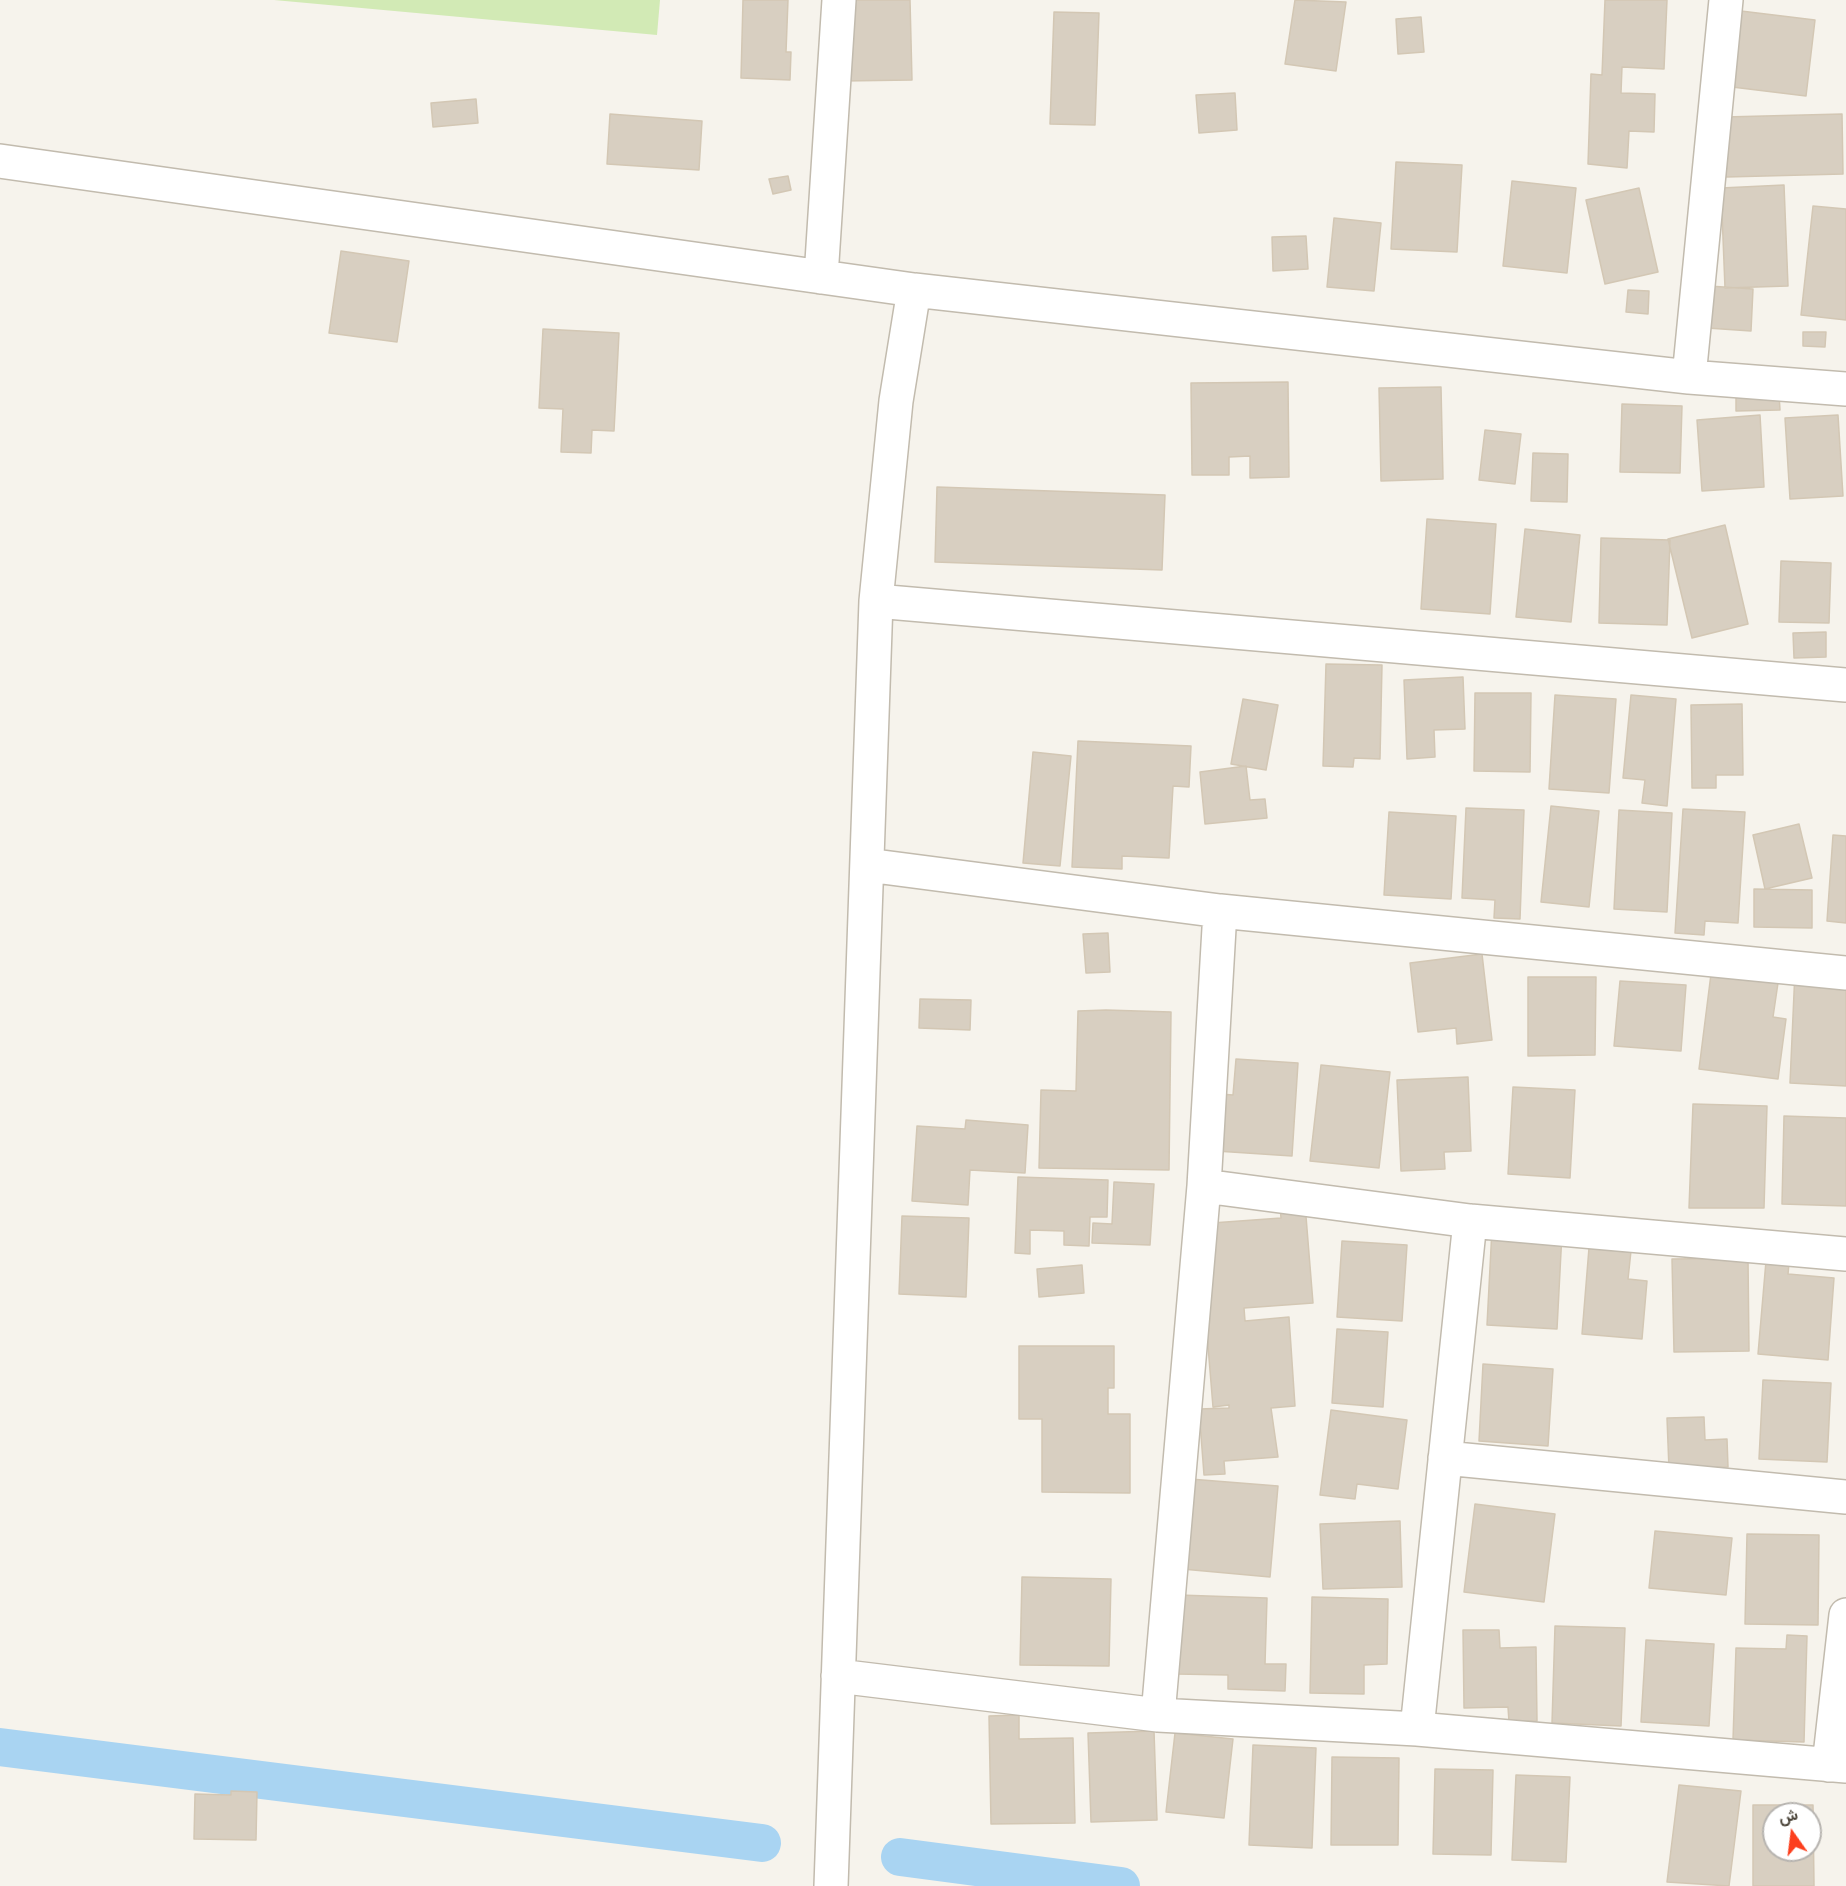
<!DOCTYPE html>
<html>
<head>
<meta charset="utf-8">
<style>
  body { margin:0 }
  #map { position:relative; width:1846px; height:1886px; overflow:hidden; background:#f6f3ec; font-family:"Public Sans",Vazirmatn,sans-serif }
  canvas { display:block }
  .north { position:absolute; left:1762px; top:1802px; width:60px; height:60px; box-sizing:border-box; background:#fff; border:2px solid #b7b4b0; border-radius:50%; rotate:346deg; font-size:16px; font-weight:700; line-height:24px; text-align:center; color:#4b4439 }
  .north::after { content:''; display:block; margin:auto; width:21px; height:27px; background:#fc3f1d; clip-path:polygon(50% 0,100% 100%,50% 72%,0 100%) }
</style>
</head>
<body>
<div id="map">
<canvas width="1846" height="1886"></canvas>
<div class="north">ش</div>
</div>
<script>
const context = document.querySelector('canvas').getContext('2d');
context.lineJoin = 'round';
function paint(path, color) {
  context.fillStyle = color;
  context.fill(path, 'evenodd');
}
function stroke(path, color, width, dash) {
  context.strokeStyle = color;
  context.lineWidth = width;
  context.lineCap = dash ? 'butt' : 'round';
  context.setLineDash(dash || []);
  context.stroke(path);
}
const green = new Path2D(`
  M 274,0 L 660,0 L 657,35 Z`);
const canal = new Path2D(`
  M 0,1747 L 762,1843
  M 900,1857 L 1121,1886`);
const building = new Path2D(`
  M 743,0 L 788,0 L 786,52 L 791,52 L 790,80 L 741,78 Z
  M 841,0 L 910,0 L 912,80 L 843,81 Z
  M 1295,0 L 1346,2 L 1336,71 L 1285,64 Z
  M 1605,0 L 1667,0 L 1664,69 L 1622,67 L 1621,93 L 1655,94 L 1654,132 L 1629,131 L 1627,168 L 1588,164 L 1591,74 L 1602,75 Z
  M 1741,11 L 1815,20 L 1806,96 L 1732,87 Z
  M 1054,12 L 1099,13 L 1095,125 L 1050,124 Z
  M 1421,17 L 1424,52 L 1398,54 L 1396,19 Z
  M 1235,93 L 1237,130 L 1199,133 L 1196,95 Z
  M 476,99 L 478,123 L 433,127 L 431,103 Z
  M 610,114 L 702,121 L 699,170 L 607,164 Z
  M 1842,114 L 1843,174 L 1726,177 L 1725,117 Z
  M 1396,162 L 1462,165 L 1457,252 L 1391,249 Z
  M 788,176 L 791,190 L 773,194 L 769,179 Z
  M 1512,181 L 1576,188 L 1567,273 L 1503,266 Z
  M 1784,185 L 1788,286 L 1725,288 L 1721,188 Z
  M 1639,188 L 1658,272 L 1605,284 L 1586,200 Z
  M 1813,206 L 1846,209 L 1846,320 L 1801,315 Z
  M 1334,218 L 1381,223 L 1374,291 L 1327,287 Z
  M 1306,236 L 1308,269 L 1273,271 L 1272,237 Z
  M 341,251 L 409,261 L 397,342 L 329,333 Z
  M 1709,286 L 1753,289 L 1751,331 L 1707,328 Z
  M 1628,290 L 1649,291 L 1648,314 L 1626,312 Z
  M 543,329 L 619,333 L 614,431 L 592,430 L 591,453 L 561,452 L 563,409 L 539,408 Z
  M 1803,332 L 1826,332 L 1825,347 L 1803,346 Z
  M 1288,382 L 1289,477 L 1250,478 L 1250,456 L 1229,457 L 1229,475 L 1192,475 L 1191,383 Z
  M 1441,387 L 1443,479 L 1381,481 L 1379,388 Z
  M 1779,394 L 1780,410 L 1736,411 L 1736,395 Z
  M 1622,404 L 1682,406 L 1680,473 L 1620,472 Z
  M 1760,415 L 1764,487 L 1702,491 L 1697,420 Z
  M 1838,415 L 1843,496 L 1790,499 L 1785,418 Z
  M 1485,430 L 1521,434 L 1515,484 L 1479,480 Z
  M 1533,453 L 1568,454 L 1567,502 L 1531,501 Z
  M 937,487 L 1165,495 L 1162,570 L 935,562 Z
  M 1427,519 L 1496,524 L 1490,614 L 1421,609 Z
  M 1725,525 L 1748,624 L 1692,638 L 1668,539 Z
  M 1525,529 L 1580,535 L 1571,622 L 1516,617 Z
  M 1601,538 L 1670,540 L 1667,625 L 1599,623 Z
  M 1781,561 L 1831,563 L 1829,623 L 1779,622 Z
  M 1826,632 L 1826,657 L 1794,658 L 1793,633 Z
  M 1326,664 L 1382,665 L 1380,759 L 1354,758 L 1353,767 L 1323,766 Z
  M 1463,677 L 1465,729 L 1434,730 L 1435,757 L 1407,759 L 1404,680 Z
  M 1475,693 L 1531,693 L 1530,772 L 1474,771 Z
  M 1555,695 L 1616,699 L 1609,793 L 1549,789 Z
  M 1631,695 L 1676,699 L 1667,806 L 1642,803 L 1645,780 L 1623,778 Z
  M 1243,699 L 1278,705 L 1266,770 L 1231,764 Z
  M 1742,704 L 1743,775 L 1716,775 L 1716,788 L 1692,788 L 1691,705 Z
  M 1078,741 L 1191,746 L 1189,787 L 1173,786 L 1169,858 L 1122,856 L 1122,869 L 1072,867 Z
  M 1033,752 L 1071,756 L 1060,866 L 1023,863 Z
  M 1246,766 L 1250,800 L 1265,799 L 1267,818 L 1205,824 L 1200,772 Z
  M 1551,806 L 1599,811 L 1589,907 L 1541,902 Z
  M 1466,808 L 1524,810 L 1520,919 L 1494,918 L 1495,900 L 1462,898 Z
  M 1683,809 L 1745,812 L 1738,923 L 1705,921 L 1704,935 L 1675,933 Z
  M 1619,810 L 1672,813 L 1667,912 L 1614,909 Z
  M 1389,812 L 1456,816 L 1451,899 L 1384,895 Z
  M 1799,824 L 1812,878 L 1765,889 L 1753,835 Z
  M 1833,835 L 1846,836 L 1846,923 L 1827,921 Z
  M 1754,889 L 1812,890 L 1812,928 L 1754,927 Z
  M 1108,933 L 1110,972 L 1086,973 L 1083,934 Z
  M 1482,954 L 1492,1040 L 1457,1044 L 1456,1028 L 1418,1032 L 1410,963 Z
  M 1795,971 L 1846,988 L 1846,1086 L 1790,1083 Z
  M 1711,974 L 1778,983 L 1773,1017 L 1786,1019 L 1778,1079 L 1699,1069 Z
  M 1528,977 L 1596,977 L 1595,1055 L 1528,1056 Z
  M 1620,981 L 1686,985 L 1681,1051 L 1614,1046 Z
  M 920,999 L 971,1000 L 970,1030 L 919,1028 Z
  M 1106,1010 L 1171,1012 L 1169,1170 L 1039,1168 L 1041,1090 L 1076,1091 L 1078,1011 Z
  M 1236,1059 L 1298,1063 L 1292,1156 L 1216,1151 L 1220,1094 L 1233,1095 Z
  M 1321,1065 L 1390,1072 L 1379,1168 L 1310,1161 Z
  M 1468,1077 L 1471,1151 L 1444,1152 L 1445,1169 L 1401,1171 L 1397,1080 Z
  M 1513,1087 L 1575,1090 L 1570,1178 L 1508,1174 Z
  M 1693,1104 L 1767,1106 L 1764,1208 L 1689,1208 Z
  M 1784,1116 L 1846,1118 L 1846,1206 L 1782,1204 Z
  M 966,1120 L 1028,1125 L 1025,1173 L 970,1170 L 968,1205 L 912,1201 L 917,1126 L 965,1129 Z
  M 1018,1177 L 1108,1180 L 1107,1217 L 1090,1217 L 1089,1246 L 1064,1245 L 1064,1231 L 1030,1230 L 1030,1254 L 1015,1253 Z
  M 1114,1182 L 1154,1184 L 1150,1245 L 1092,1243 L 1093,1223 L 1112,1224 Z
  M 1305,1204 L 1313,1303 L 1244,1308 L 1245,1321 L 1289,1317 L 1295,1406 L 1271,1408 L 1278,1457 L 1224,1461 L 1225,1474 L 1204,1475 L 1199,1409 L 1229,1408 L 1229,1405 L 1213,1407 L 1198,1224 L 1281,1218 L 1280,1206 Z
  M 902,1216 L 969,1218 L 966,1297 L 899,1294 Z
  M 1492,1229 L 1562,1233 L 1557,1329 L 1487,1325 Z
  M 1342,1241 L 1407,1245 L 1402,1321 L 1337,1317 Z
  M 1589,1248 L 1631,1251 L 1628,1279 L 1647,1281 L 1642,1339 L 1582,1334 Z
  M 1748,1258 L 1749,1351 L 1674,1352 L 1672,1259 Z
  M 1766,1261 L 1789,1263 L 1788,1274 L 1834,1278 L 1828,1360 L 1758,1354 Z
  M 1082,1265 L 1084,1293 L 1039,1297 L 1037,1269 Z
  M 1337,1329 L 1388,1332 L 1383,1407 L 1332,1403 Z
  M 1019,1346 L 1114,1346 L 1114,1388 L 1108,1388 L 1108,1414 L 1130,1414 L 1130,1493 L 1042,1492 L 1042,1419 L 1019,1419 Z
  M 1483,1364 L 1553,1369 L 1548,1446 L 1479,1441 Z
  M 1763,1380 L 1831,1383 L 1827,1462 L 1759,1459 Z
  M 1331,1410 L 1407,1420 L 1398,1489 L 1357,1484 L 1355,1499 L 1320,1495 Z
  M 1704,1417 L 1705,1440 L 1727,1439 L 1728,1467 L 1669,1469 L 1667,1418 Z
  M 1190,1479 L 1278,1486 L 1270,1577 L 1182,1569 Z
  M 1475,1504 L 1555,1514 L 1544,1602 L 1464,1592 Z
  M 1400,1521 L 1402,1587 L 1323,1589 L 1320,1524 Z
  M 1655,1531 L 1732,1538 L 1726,1595 L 1649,1588 Z
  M 1747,1534 L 1819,1535 L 1818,1625 L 1745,1624 Z
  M 1022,1577 L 1111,1579 L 1109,1666 L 1020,1665 Z
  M 1179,1595 L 1267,1598 L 1265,1664 L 1286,1664 L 1285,1691 L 1228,1689 L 1228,1675 L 1177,1674 Z
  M 1312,1597 L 1388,1599 L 1387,1664 L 1364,1665 L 1364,1694 L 1310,1693 Z
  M 1555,1626 L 1625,1628 L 1621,1726 L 1552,1723 Z
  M 1463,1630 L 1499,1630 L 1500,1648 L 1536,1647 L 1537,1721 L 1509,1722 L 1508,1707 L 1464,1708 Z
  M 1787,1635 L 1807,1636 L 1804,1742 L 1733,1740 L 1736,1648 L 1786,1649 Z
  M 1646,1640 L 1714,1644 L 1709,1726 L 1641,1722 Z
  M 1019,1715 L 1019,1739 L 1073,1738 L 1075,1823 L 991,1824 L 989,1716 Z
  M 1154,1731 L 1157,1820 L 1091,1822 L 1088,1733 Z
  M 1175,1733 L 1233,1739 L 1224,1818 L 1166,1812 Z
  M 1253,1745 L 1316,1748 L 1312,1848 L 1249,1845 Z
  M 1332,1757 L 1399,1758 L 1398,1845 L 1331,1845 Z
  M 1435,1769 L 1493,1770 L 1491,1855 L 1433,1854 Z
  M 1516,1775 L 1570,1777 L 1566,1862 L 1512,1860 Z
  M 1679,1785 L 1741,1791 L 1729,1886 L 1667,1882 Z
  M 231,1791 L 257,1792 L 256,1840 L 194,1839 L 195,1794 L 231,1795 Z
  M 1753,1805 L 1813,1805 L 1814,1886 L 1753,1886 ZM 1774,1814 L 1810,1814 L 1810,1850 L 1774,1850 Z`);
const minor = new Path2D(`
  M 0,161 L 914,290 L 1689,377 L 1846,389
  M 821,277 L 839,0
  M 1689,377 L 1726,0
  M 876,601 L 1846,685
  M 867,865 L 1220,911 L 1846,973
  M 1204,1186 L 1470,1221 L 1846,1254
  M 1445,1458 L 1846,1497
  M 838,1676 L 1158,1715 L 1417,1729 L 1846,1766
  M 1158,1715 L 1204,1186 L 1220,911
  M 1417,1729 L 1470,1221
  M 1829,1765 L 1846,1615
  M 831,1886 L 876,601 L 896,401 L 914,290`);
paint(green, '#d2eab5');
stroke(canal, '#a9d4f2', 38);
paint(building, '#d8cfc1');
stroke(building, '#d3c7b4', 1.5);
stroke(minor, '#c2bbae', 36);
stroke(minor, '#fff', 33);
</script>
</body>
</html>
